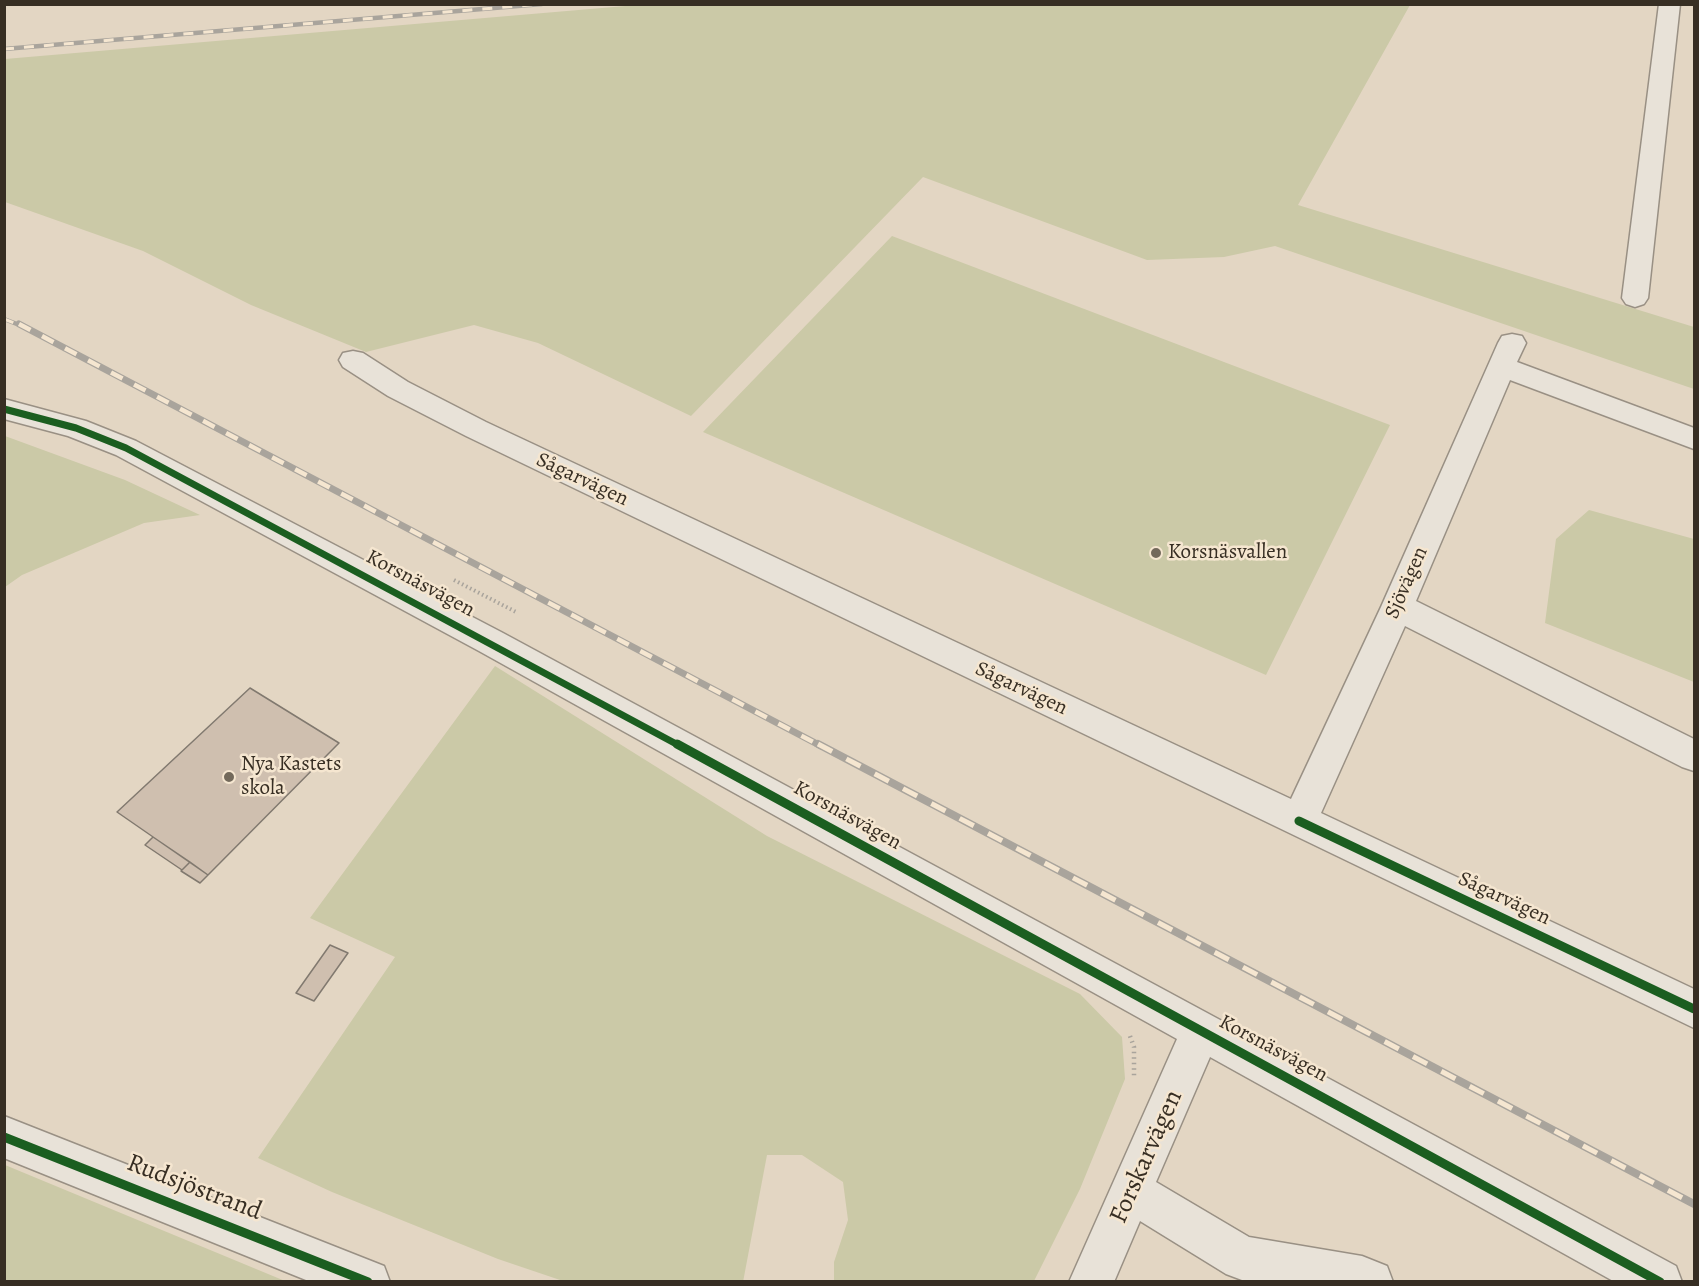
<!DOCTYPE html>
<html>
<head>
<meta charset="utf-8">
<style>
  body { margin:0 }
  #map { position:relative; width:1699px; height:1286px; overflow:hidden; background:#e3d6c3; font-family:Alegreya,serif }
  canvas { display:block }
  .frame { position:absolute; inset:0; border:6px solid #372e23; pointer-events:none }
</style>
</head>
<body>
<div id="map">
<canvas width="1699" height="1286"></canvas>
<div class="frame"></div>
</div>
<script>
const context = document.querySelector('canvas').getContext('2d');
context.lineJoin = 'round';
function paint(path, color) {
  context.fillStyle = color;
  context.fill(path, 'evenodd');
}
function stroke(path, color, width, dash) {
  context.strokeStyle = color;
  context.lineWidth = width;
  context.lineCap = dash ? 'butt' : 'round';
  context.setLineDash(dash || []);
  context.stroke(path);
}
function label(font, color, halo, rows, align = 'center') {
  context.font = font + ' Alegreya,serif';
  context.lineWidth = 5;
  context.setLineDash([]);
  context.textBaseline = 'middle';
  context.strokeStyle = halo;
  context.fillStyle = color;
  for (const [text, x, y, turn = 0] of rows) {
    context.save();
    context.translate(x, y);
    context.rotate((+turn || 0) * Math.PI / 180);
    context.textAlign = isNaN(turn) ? turn : align;
    if (halo) context.strokeText(text, 0, 0);
    context.fillText(text, 0, 0);
    context.restore();
  }
}
const green = new Path2D(`
  M 637,5 L 1410,5 L 1298,205 L 1694,327 L 1694,389 L 1275,246 L 1224,257 L 1147,260 L 923,177 L 691,416 L 538,343 L 474,325 L 366,352 L 251,305 L 143,251 L 5,202 L 5,59 Z
  M 892,236 L 1390,425 L 1266,675 L 703,432 Z
  M 5,436 L 125,480 L 200,515 L 144,523 L 22,575 L 5,587 Z
  M 1589,510 L 1694,539 L 1694,682 L 1545,623 L 1556,539 Z
  M 495,666 L 767,836 L 1080,994 L 1122,1037 L 1125,1079 L 1080,1189 L 1034,1281 L 834,1281 L 834,1262 L 848,1220 L 843,1182 L 802,1155 L 767,1155 L 743,1282 L 563,1281 L 498,1259 L 332,1192 L 258,1158 L 395,957 L 310,918 Z
  M 4,1165 L 5,1165 L 285,1281 L 5,1281 Z`);
const building = new Path2D(`
  M 250,688 L 339,743 L 208,875 L 117,812 Z
  M 153,837 L 190,862 L 182,870 L 145,845 Z
  M 190,862 L 208,875 L 200,883 L 181,871 Z
  M 330,945 L 348,953 L 314,1001 L 296,993 Z`);
const pathFar1 = new Path2D(`
  M 454,580 L 518,613`);
const path = new Path2D(`
  M 1130,1036 L 1134,1047 L 1134,1079`);
const minor = new Path2D(`
  M 1659,4 L 1680,4 L 1648,298 L 1644,304 L 1635,307 L 1626,304 L 1622,298 Z
  M 1512,334 L 1522,336 L 1526,343 L 1517,362 L 1694,428 L 1694,449 L 1510,380 L 1416,601 L 1694,739 L 1694,771 L 1682,767 L 1405,626 L 1321,813 L 1694,989 L 1694,1028 L 466,436 L 388,396 L 343,367 L 339,360 L 343,353 L 353,351 L 363,353 L 408,382 L 486,422 L 1291,799 L 1381,607 L 1498,343 L 1502,336 Z
  M 4,399 L 86,421 L 136,441 L 503,633 L 1676,1266 L 1682,1282 L 1615,1282 L 1210,1057 L 1156,1182 L 1249,1237 L 1362,1256 L 1387,1266 L 1393,1282 L 1242,1280 L 1226,1274 L 1140,1221 L 1114,1282 L 1069,1282 L 1177,1039 L 479,651 L 116,455 L 68,436 L 4,419 Z
  M 4,1116 L 384,1266 L 390,1282 L 311,1282 L 4,1158 Z`);
const railFar2 = new Path2D(`
  M 4,49 L 542,4
  M 4,319 L 22,326`);
const railFar1 = new Path2D(`
  M 19,324 L 821,746`);
const rail = new Path2D(`
  M 818,744 L 1694,1204`);
const cyclewayFar1 = new Path2D(`
  M 4,409 L 76,428 L 126,448 L 680,746`);
const cycleway = new Path2D(`
  M 677,744 L 1660,1282
  M 1299,821 L 1694,1009
  M 4,1137 L 368,1282`);
const markers = [
  [1156,553,6,"#73695b"],
  [229,777,6,"#73695b"]
];
const streetNames = [
  ["Sågarvägen",582,480,25],
  ["Sjövägen",1407,583,-66],
  ["Korsnäsvägen",420,584,28],
  ["Sågarvägen",1021,689,25],
  ["Korsnäsvägen",847,816,29],
  ["Sågarvägen",1504,899,25],
  ["Korsnäsvägen",1273,1049,28]
];
const poiNames = [
  ["Korsnäsvallen",1168,553],
  ["Nya Kastets",241,765],
  ["skola",241,789]
];
const nearStreetnames = [
  ["Forskarvägen",1147,1157,-66],
  ["Rudsjöstrand",194,1188,21]
];
paint(green, '#cbc9a7');
paint(building, '#cfbfaf');
stroke(building, '#81796f', 1.5);
stroke(minor, '#999084', 3);
stroke(pathFar1, '#a9a49c', 4, [1.5, 3]);
stroke(path, '#a9a49c', 4.5, [1.5, 4]);
paint(minor, '#e8e2d8');
stroke(railFar2, '#a9a49c', 4.5);
stroke(railFar1, '#a9a49c', 7);
stroke(rail, '#a9a49c', 8);
stroke(railFar2, '#f5e6d0', 3, [10]);
stroke(railFar1, '#f5e6d0', 4.5, [13]);
stroke(rail, '#f5e6d0', 5, [16]);
stroke(cyclewayFar1, '#1b5e20', 7);
stroke(cycleway, '#1b5e20', 9);
for (const [x, y, r, color] of markers) {
  const dot = new Path2D();
  dot.arc(x, y, r, 0, 2 * Math.PI);
  context.fillStyle = color;
  context.fill(dot);
  stroke(dot, '#f5e6d0', 2);
}
label('21px', '#372e23', '#f5e6d0', streetNames);
label('21px', '#372e23', '#f5e6d0', poiNames, 'left');
label('26px', '#372e23', '#f5e6d0', nearStreetnames);
</script>
</body>
</html>
